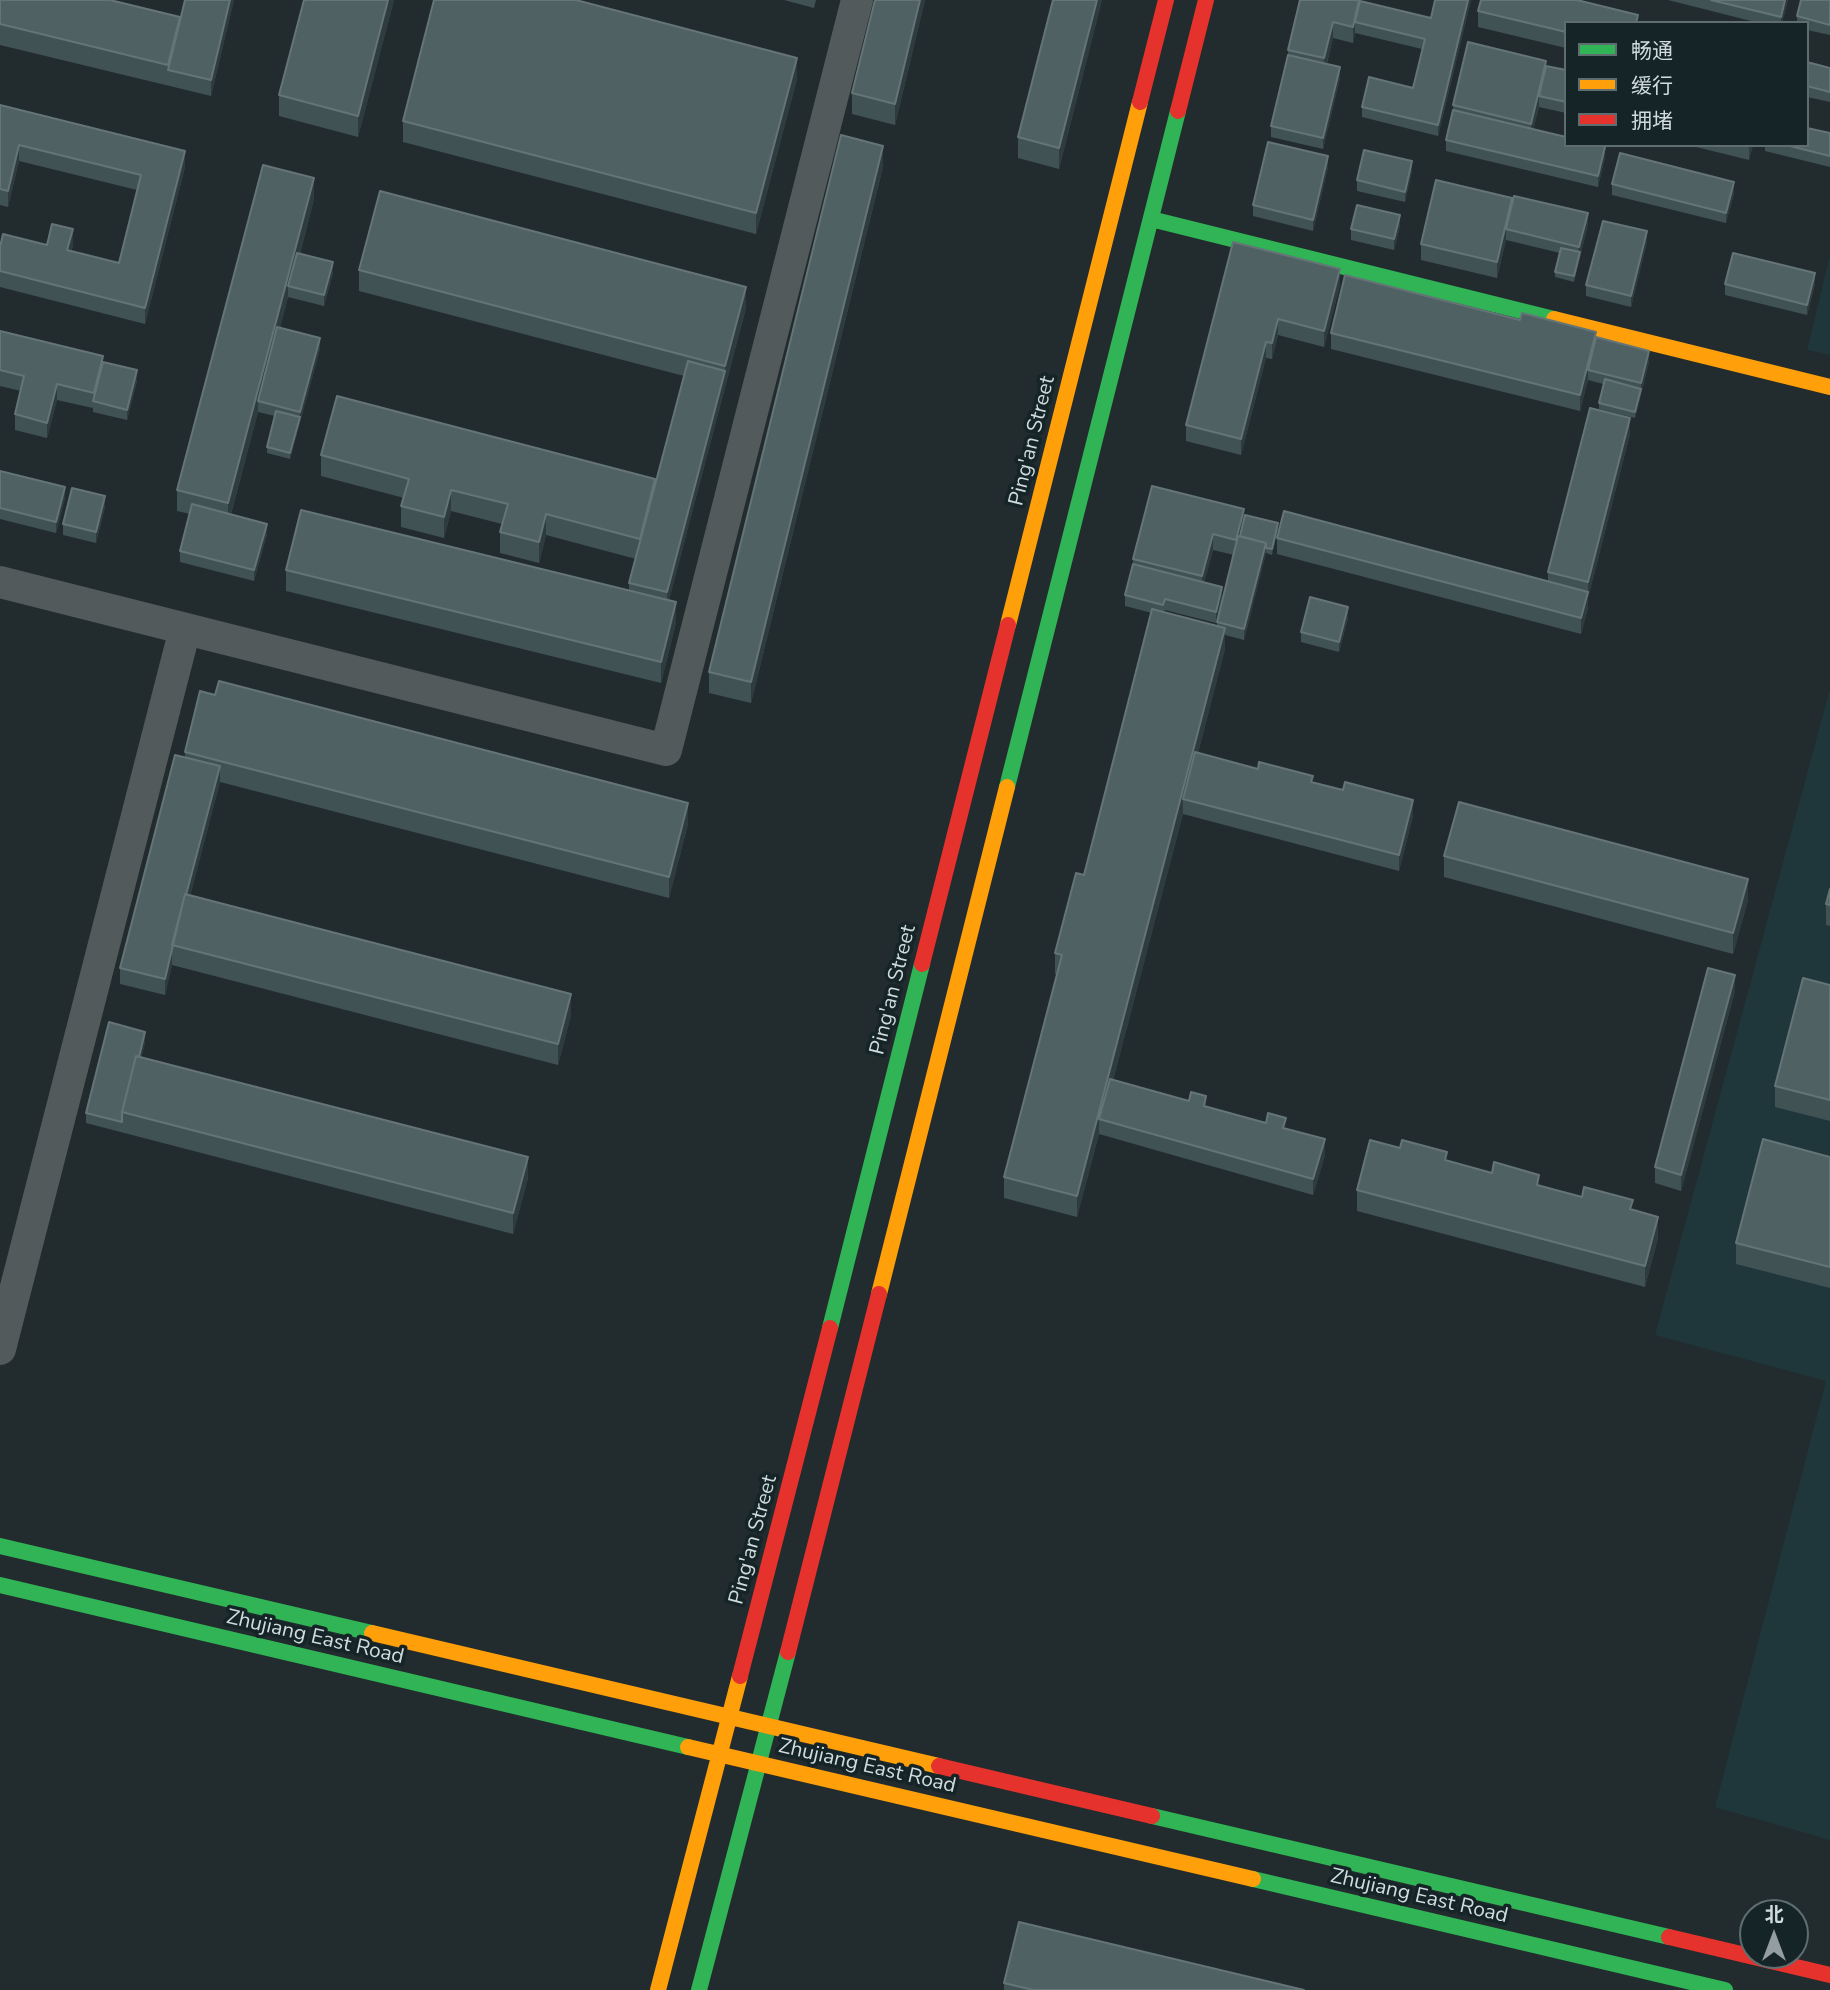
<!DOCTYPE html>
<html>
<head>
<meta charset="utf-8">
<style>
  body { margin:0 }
  #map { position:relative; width:1830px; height:1990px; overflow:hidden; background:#222b2d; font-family:"Nunito Sans","Noto Sans SC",sans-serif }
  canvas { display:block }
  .legend { position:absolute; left:1564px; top:21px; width:245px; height:126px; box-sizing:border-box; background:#142427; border:2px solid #606d70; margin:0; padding:9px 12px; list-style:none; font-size:21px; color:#d1dbdd }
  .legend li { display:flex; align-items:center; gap:14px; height:35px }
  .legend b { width:35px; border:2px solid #606d70 }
  .north { position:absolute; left:1739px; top:1899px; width:70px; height:70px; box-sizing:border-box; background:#142427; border:2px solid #606d70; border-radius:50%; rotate:0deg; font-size:19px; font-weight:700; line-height:28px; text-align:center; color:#d1dbdd }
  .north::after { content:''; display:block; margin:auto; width:24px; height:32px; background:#949d9f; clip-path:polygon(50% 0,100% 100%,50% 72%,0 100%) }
</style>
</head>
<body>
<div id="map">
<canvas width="1830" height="1990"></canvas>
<ul class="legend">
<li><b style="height:9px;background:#30b455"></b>畅通</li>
<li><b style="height:9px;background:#ff9f0a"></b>缓行</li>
<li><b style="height:9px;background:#e5322d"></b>拥堵</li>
</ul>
<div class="north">北</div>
</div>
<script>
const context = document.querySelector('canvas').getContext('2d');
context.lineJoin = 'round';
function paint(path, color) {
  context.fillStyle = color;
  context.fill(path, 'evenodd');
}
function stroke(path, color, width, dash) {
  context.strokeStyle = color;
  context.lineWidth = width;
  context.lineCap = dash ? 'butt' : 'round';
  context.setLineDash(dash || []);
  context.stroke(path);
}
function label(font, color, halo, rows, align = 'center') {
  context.font = font + ' "Nunito Sans",sans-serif';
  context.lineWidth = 7;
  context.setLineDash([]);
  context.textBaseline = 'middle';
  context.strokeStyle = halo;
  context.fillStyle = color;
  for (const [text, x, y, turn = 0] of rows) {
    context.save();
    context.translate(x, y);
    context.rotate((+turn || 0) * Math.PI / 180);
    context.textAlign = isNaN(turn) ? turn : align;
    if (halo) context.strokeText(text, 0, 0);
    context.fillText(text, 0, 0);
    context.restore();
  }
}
const built = new Path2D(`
  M 1830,255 L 1830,355 L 1807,350 Z
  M 1830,689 L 1830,1840 L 1715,1807 L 1826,1381 L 1655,1335 Z`);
const street = new Path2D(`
  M 0,582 L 666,750 L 857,0
  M 0,1349 L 185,629`);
const fast = new Path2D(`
  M 1151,219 L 1554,319
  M 1007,787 L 1178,111
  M 830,1328 L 922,964
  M 0,1546 L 372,1633
  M 0,1585 L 688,1747
  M 1152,1816 L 1669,1937
  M 1253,1879 L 1725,1990
  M 699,1990 L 788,1652`);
const slow = new Path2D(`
  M 1554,319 L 1830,387
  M 1008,625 L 1140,102
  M 879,1294 L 1007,787
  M 372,1633 L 939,1766
  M 688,1747 L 1253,1879
  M 658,1990 L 740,1676`);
const jam = new Path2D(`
  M 1140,102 L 1166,0
  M 1178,111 L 1206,0
  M 922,964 L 1008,625
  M 788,1652 L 879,1294
  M 740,1676 L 830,1328
  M 939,1766 L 1152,1816
  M 1669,1937 L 1830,1975`);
const wall = new Path2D(`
  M 0,0 L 180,22 L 185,0 L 234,0 L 211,96 L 0,45 Z
  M 394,0 L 358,137 L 279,116 L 279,95 Z
  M 784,0 L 816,0 L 814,8 Z
  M 925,0 L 895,125 L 852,114 L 852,93 Z
  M 1102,0 L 1059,169 L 1018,158 L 1018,137 Z
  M 1360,0 L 1360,1 L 1431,18 L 1471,0 L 1438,136 L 1362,117 L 1362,107 L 1413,88 L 1422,49 L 1355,33 L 1353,43 L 1333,38 L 1327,64 L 1340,78 L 1323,149 L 1271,137 L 1271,126 L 1288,55 L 1288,50 Z
  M 1668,0 L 1788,0 L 1782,23 L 1759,23 Z
  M 1830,0 L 1830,35 L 1807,30 L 1807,23 L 1797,23 L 1797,16 Z
  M 1478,11 L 1638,23 L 1566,23 L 1566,48 L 1478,27 Z
  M 1807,62 L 1830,68 L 1830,102 L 1807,97 Z
  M 1546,66 L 1566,70 L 1566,113 L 1539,107 L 1533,129 L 1605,157 L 1598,187 L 1446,151 L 1446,140 L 1453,110 L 1453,105 Z
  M 797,79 L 756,234 L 403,142 L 403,121 Z
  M 0,105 L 185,167 L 145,324 L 0,287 L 0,247 L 47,245 L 73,245 L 71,251 L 119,263 L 137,190 L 19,161 L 8,207 L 0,205 Z
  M 1830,133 L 1830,167 L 1765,151 L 1765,145 L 1807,145 Z
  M 1688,145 L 1753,145 L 1749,160 Z
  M 883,167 L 751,703 L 709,693 L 709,672 Z
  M 1328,167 L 1313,231 L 1253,216 L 1253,205 Z
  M 1412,171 L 1405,202 L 1357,191 L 1357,180 Z
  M 1612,184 L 1734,193 L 1726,223 L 1612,195 Z
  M 314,199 L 300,254 L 333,273 L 324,306 L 288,297 L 280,328 L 320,349 L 290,459 L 267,453 L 267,447 L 275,416 L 258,412 L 231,514 L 267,534 L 254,581 L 180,562 L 180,551 L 190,514 L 177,511 L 177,490 Z
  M 1512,204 L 1588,224 L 1574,282 L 1555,277 L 1555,272 L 1560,253 L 1506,240 L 1497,278 L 1421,260 L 1421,244 Z
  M 1400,226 L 1394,250 L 1351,240 L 1351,229 Z
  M 1233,242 L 1340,285 L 1324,347 L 1278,335 L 1272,359 L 1266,358 L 1241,455 L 1186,441 L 1186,425 Z
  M 1647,242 L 1631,307 L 1586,296 L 1586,285 Z
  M 359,270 L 746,308 L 669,600 L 676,623 L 661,683 L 286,591 L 286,570 L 629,590 L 629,583 L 636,559 L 546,535 L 539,563 L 500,553 L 500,532 L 502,524 L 451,511 L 444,538 L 401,527 L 401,506 L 404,498 L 321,476 L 321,455 L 655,484 L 684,376 L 359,291 Z
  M 1725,284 L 1815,284 L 1807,315 L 1725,295 Z
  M 1520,320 L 1596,338 L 1649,362 L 1635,418 L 1599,409 L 1599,403 L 1603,384 L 1588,380 L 1580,411 L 1331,349 L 1331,333 Z
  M 0,331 L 103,362 L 137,381 L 127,420 L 93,412 L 93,408 L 57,400 L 47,438 L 15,430 L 15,414 L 21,391 L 0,386 Z
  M 1630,434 L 1588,598 L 1588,608 L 1581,634 L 1277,554 L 1277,538 L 1548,581 L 1548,572 Z
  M 0,471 L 65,498 L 56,533 L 0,519 Z
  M 105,507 L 96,543 L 63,535 L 63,524 Z
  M 1244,519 L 1278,529 L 1272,555 L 1266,553 L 1244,640 L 1225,635 L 1225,649 L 1198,753 L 1313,783 L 1413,816 L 1399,871 L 1183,814 L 1113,1080 L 1286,1128 L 1325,1155 L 1313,1195 L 1099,1134 L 1077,1217 L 1004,1198 L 1004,1177 L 1057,974 L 1055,974 L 1055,953 L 1084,875 L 1152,613 L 1125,606 L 1125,595 L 1133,564 L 1133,559 ZM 1213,550 L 1234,555 L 1217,622 L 1217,626 L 1164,612 L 1165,610 L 1216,623 L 1222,597 L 1204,582 Z
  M 1348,618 L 1339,652 L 1301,642 L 1301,632 Z
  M 185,752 L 688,824 L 669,898 L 220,782 L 190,896 L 571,1015 L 558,1065 L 172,965 L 165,995 L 120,984 L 120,968 L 185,757 Z
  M 1444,856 L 1748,900 L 1733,954 L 1444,877 Z
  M 1830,889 L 1830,926 L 1826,925 L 1826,904 Z
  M 1830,985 L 1830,1121 L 1775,1107 L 1775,1086 Z
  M 1735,991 L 1681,1191 L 1655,1183 L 1655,1167 Z
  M 145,1043 L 141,1058 L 528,1178 L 513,1234 L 86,1123 L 86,1113 Z
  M 1400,1148 L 1633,1210 L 1658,1238 L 1645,1287 L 1357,1211 L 1357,1190 Z
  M 1830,1157 L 1830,1288 L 1736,1264 L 1736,1243 Z
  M 1004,1983 L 1304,1990 L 1004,1990 Z`);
const shadedWall = new Path2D(`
  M 230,0 L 234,0 L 211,96 L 211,80 Z
  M 388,0 L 394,0 L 358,137 L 358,116 Z
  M 920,0 L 925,0 L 895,125 L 895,104 Z
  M 1097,0 L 1102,0 L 1059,169 L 1059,148 Z
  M 1359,0 L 1360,0 L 1360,12 L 1355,22 L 1355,33 L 1353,43 L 1353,27 Z
  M 1468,0 L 1471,0 L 1438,136 L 1438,125 Z
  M 1785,0 L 1788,0 L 1782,23 L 1781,23 L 1781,17 Z
  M 1333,22 L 1333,38 L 1324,74 L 1324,58 Z
  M 797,58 L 797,79 L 756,234 L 756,213 Z
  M 1546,61 L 1546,77 L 1539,96 L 1539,107 L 1531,140 L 1531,124 Z
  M 1340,67 L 1340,78 L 1323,149 L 1323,138 Z
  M 19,145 L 19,161 L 8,207 L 8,191 Z
  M 1749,145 L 1753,145 L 1749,160 Z
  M 883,146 L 883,167 L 751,703 L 751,682 Z
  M 1605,147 L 1605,157 L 1598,187 L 1598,176 Z
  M 185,151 L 185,167 L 145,324 L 145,308 Z
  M 1328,156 L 1328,167 L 1313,231 L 1313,220 Z
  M 1412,161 L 1412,171 L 1405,202 L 1405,192 Z
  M 314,178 L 314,199 L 291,287 L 288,286 L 288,297 L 261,402 L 258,401 L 258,412 L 228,524 L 228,503 Z
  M 1734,182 L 1734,193 L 1726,223 L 1726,213 Z
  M 1512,198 L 1512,214 L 1506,229 L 1506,240 L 1497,278 L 1497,262 Z
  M 1588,213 L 1588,224 L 1574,282 L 1579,247 Z
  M 1400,215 L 1400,226 L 1394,250 L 1394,239 Z
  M 73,229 L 73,245 L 67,266 L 67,250 Z
  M 1647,231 L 1647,242 L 1631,307 L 1631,296 Z
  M 333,262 L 333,273 L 324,306 L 324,295 Z
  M 1340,269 L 1340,285 L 1324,347 L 1324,331 Z
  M 1815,273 L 1815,284 L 1807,315 L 1807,305 Z
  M 746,287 L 746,308 L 725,387 L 725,366 Z
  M 1278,319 L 1278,335 L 1272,359 L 1272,343 Z
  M 1596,332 L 1596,348 L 1588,370 L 1588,380 L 1580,411 L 1580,395 Z
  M 320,338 L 320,349 L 290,459 L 290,453 L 300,417 L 300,412 Z
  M 1266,342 L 1266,358 L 1241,455 L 1241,439 Z
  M 1649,351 L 1649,362 L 1635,418 L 1635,412 L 1641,389 L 1641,383 Z
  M 137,370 L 137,381 L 127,420 L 127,410 Z
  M 725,371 L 725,387 L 667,608 L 667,592 Z
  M 57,384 L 57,400 L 47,438 L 47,423 Z
  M 1630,418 L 1630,434 L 1588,598 L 1588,608 L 1581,634 L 1581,618 L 1588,592 L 1588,582 Z
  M 65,487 L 65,498 L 56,533 L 56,522 Z
  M 451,490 L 451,511 L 444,538 L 444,517 Z
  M 105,496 L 105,507 L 96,543 L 96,532 Z
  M 1244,509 L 1244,525 L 1236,556 L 1236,540 Z
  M 546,514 L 546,535 L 539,563 L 539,542 Z
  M 1278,523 L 1278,529 L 1272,555 L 1272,549 Z
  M 267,524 L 267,534 L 254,581 L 254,570 Z
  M 1213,534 L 1213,550 L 1202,592 L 1202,576 Z
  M 1266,543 L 1266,554 L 1244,640 L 1244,629 Z
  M 1222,587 L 1222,597 L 1216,623 L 1216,612 Z
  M 676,602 L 676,623 L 661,683 L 661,662 Z
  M 1348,607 L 1348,618 L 1339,652 L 1339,642 Z
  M 1225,628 L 1225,649 L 1186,800 L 1183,799 L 1183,814 L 1103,1120 L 1099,1119 L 1099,1134 L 1077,1217 L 1077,1196 Z
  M 220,766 L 220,782 L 177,946 L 173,945 Z
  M 1413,800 L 1413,816 L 1399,871 L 1399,855 Z
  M 688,803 L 688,824 L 669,898 L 669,877 Z
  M 1748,879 L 1748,900 L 1733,954 L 1733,933 Z
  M 172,949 L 172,965 L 165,995 L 165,979 Z
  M 1735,975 L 1735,991 L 1681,1191 L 1681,1175 Z
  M 571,994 L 571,1015 L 558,1065 L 558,1044 Z
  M 145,1032 L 145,1043 L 127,1113 L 124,1113 Z
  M 1325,1139 L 1325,1155 L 1313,1195 L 1313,1179 Z
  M 528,1157 L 528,1178 L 513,1234 L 513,1213 Z
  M 1658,1217 L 1658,1238 L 1645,1287 L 1645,1266 Z`);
const building = new Path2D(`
  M 0,0 L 110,0 L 180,17 L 168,65 L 0,24 Z
  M 185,0 L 230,0 L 211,80 L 168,70 Z
  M 304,0 L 388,0 L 358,116 L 279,95 Z
  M 434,0 L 576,0 L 797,58 L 756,213 L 403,121 Z
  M 875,0 L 920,0 L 895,104 L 852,93 Z
  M 1053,0 L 1097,0 L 1059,148 L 1018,137 Z
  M 1300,0 L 1359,0 L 1353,27 L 1333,22 L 1324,58 L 1288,50 Z
  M 1435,0 L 1468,0 L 1438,125 L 1362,107 L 1369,77 L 1413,88 L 1425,39 L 1355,22 L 1360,1 L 1431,18 Z
  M 1481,0 L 1577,0 L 1638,15 L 1636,23 L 1566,23 L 1566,32 L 1478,11 Z
  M 1711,0 L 1785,0 L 1781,17 Z
  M 1801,0 L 1830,0 L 1830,25 L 1797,16 Z
  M 1468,42 L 1546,61 L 1531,124 L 1453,105 Z
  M 1288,55 L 1340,67 L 1323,138 L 1271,126 Z
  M 1807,62 L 1830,68 L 1830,92 L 1807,86 Z
  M 1546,66 L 1566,70 L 1566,102 L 1539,96 Z
  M 0,105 L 185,151 L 145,308 L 0,271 L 0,247 L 3,234 L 47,245 L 52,224 L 73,229 L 67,250 L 119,263 L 141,175 L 19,145 L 8,191 L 0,189 Z
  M 1453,110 L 1566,137 L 1566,145 L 1600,145 L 1605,147 L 1598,176 L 1446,140 Z
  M 1807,128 L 1830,133 L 1830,156 L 1786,145 L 1807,145 Z
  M 841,135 L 883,146 L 751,682 L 709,672 Z
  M 1268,142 L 1328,156 L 1313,220 L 1253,205 Z
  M 1364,150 L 1412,161 L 1405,192 L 1357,180 Z
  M 1620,153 L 1734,182 L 1726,213 L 1612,184 Z
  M 263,165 L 314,178 L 228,503 L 177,490 Z
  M 1436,180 L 1512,198 L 1497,262 L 1421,244 Z
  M 380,191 L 746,287 L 725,366 L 359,270 Z
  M 1514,196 L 1588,213 L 1579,247 L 1506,229 Z
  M 1357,205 L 1400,215 L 1394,239 L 1351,229 Z
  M 1603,221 L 1647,231 L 1631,296 L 1586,285 Z
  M 1233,242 L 1340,269 L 1324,331 L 1278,319 L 1272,343 L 1266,342 L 1241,439 L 1186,425 Z
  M 1561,248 L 1580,252 L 1574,276 L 1555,272 Z
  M 297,253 L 333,262 L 324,295 L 288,286 Z
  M 1733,253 L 1815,273 L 1807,305 L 1725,284 Z
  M 1345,275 L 1520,320 L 1522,313 L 1596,332 L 1580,395 L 1331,333 Z
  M 277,327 L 320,338 L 300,412 L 258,401 Z
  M 0,331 L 103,356 L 94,393 L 57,384 L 47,423 L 15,414 L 24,376 L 0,370 Z
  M 1596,337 L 1649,351 L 1641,383 L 1588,370 Z
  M 688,361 L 725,371 L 667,592 L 629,583 Z
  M 103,362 L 137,370 L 127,410 L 93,401 Z
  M 1605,379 L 1641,389 L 1635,412 L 1599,403 Z
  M 337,396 L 655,479 L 640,539 L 546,514 L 539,542 L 500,532 L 508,504 L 451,490 L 444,517 L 401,506 L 409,479 L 321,455 Z
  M 1590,408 L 1630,418 L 1588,582 L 1548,572 Z
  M 276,411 L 300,417 L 290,453 L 267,447 Z
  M 0,471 L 65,487 L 56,522 L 0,508 Z
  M 1152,486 L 1244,509 L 1236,540 L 1213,534 L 1202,576 L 1133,559 Z
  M 72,488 L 105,496 L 96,532 L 63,524 Z
  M 192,504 L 267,524 L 254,570 L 180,551 Z
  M 301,510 L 676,602 L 661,662 L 286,570 Z
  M 1284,511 L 1588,592 L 1581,618 L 1277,538 Z
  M 1245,515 L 1278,523 L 1272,549 L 1266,548 L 1266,543 L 1240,536 Z
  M 1238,536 L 1266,543 L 1244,629 L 1217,622 Z
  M 1133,564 L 1222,587 L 1216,612 L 1165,599 L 1163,605 L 1125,595 Z
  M 1310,597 L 1348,607 L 1339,642 L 1301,632 Z
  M 1152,609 L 1225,628 L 1077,1196 L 1004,1177 L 1062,955 L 1055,953 L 1076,873 L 1084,875 Z
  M 219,681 L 688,803 L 669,877 L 185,752 L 200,691 L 215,695 Z
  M 1195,752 L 1258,769 L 1259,762 L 1313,776 L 1311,782 L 1343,790 L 1345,782 L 1413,800 L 1399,855 L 1183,799 Z
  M 175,755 L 220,766 L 186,895 L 185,894 L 165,979 L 120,968 Z
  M 1459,802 L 1748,879 L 1733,933 L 1444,856 Z
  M 1830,889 L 1830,905 L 1826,904 Z
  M 185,894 L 571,994 L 558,1044 L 172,945 Z
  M 1708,968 L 1735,975 L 1681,1175 L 1655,1167 Z
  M 1803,978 L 1830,985 L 1830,1100 L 1775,1086 Z
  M 109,1022 L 145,1032 L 139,1057 L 136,1056 L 122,1112 L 122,1122 L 86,1113 Z
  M 136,1056 L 528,1157 L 513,1213 L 122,1112 Z
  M 1110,1079 L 1189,1101 L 1191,1092 L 1206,1096 L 1204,1106 L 1266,1123 L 1268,1113 L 1286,1118 L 1283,1128 L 1325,1139 L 1313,1179 L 1099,1119 Z
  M 1763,1139 L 1830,1157 L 1830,1267 L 1736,1243 Z
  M 1370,1140 L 1400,1148 L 1402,1140 L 1447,1152 L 1445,1160 L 1492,1173 L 1494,1162 L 1539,1175 L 1537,1185 L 1582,1197 L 1584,1187 L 1633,1200 L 1630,1209 L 1658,1217 L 1645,1266 L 1357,1190 Z
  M 1019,1922 L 1304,1990 L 1033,1990 L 1004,1983 Z`);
const streetNames = [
  ["Ping'an Street",1033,441,-76],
  ["Ping'an Street",894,990,-76],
  ["Ping'an Street",754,1540,-75],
  ["Zhujiang East Road",315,1638,13],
  ["Zhujiang East Road",867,1767,13],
  ["Zhujiang East Road",1419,1897,13]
];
paint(built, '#1f373b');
stroke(street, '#535a5b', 32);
stroke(fast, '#30b455', 16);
stroke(slow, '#ff9f0a', 16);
stroke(jam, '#e5322d', 16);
paint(wall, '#415255');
paint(shadedWall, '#2e3c3f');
paint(building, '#506164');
stroke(building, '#647477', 2);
label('21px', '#d1dbdd', '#142427', streetNames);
</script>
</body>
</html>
